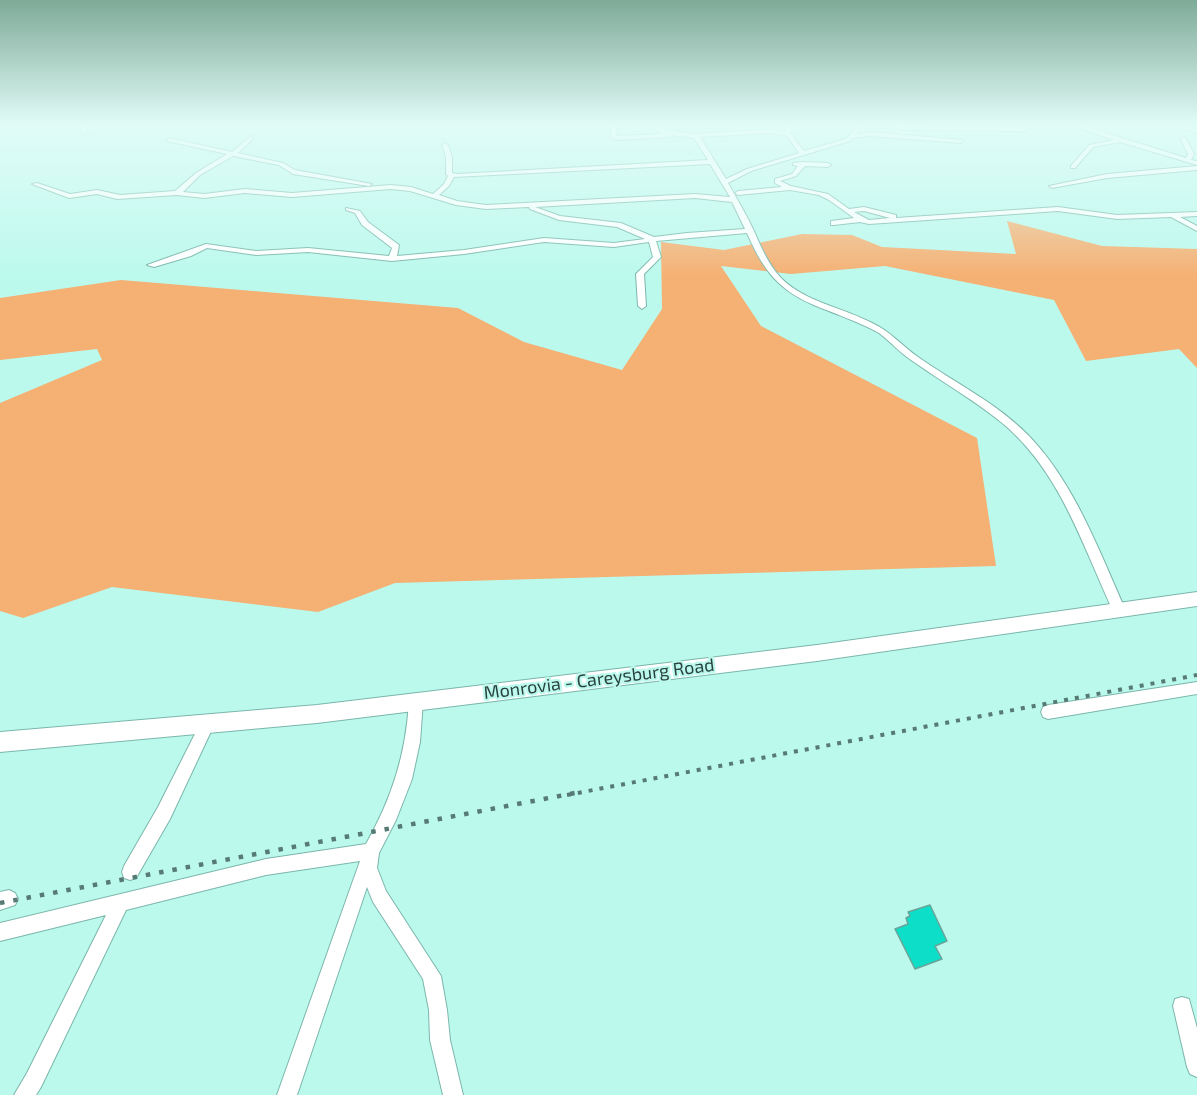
<!DOCTYPE html>
<html>
<head>
<meta charset="utf-8">
<style>
  body { margin:0 }
  canvas { display:block; background:#bcf9ed }
</style>
</head>
<body>
<canvas width="1197" height="1095"></canvas>
<script>
const context = document.querySelector('canvas').getContext('2d');
context.lineJoin = 'round';
function paint(path, color) {
  context.fillStyle = color;
  context.fill(path, 'evenodd');
}
function stroke(path, color, width, dash) {
  context.strokeStyle = color;
  context.lineWidth = width;
  context.lineCap = dash ? 'butt' : 'round';
  context.setLineDash(dash || []);
  context.stroke(path);
}
function label(font, color, halo, rows, align = 'center') {
  context.font = font + ' "Exo 2",sans-serif';
  context.lineWidth = 4.5;
  context.setLineDash([]);
  context.textBaseline = 'middle';
  context.strokeStyle = halo;
  context.fillStyle = color;
  for (const [text, x, y, turn = 0] of rows) {
    context.save();
    context.translate(x, y);
    context.rotate((+turn || 0) * Math.PI / 180);
    context.textAlign = isNaN(turn) ? turn : align;
    if (halo) context.strokeText(text, 0, 0);
    context.fillText(text, 0, 0);
    context.restore();
  }
}
const green = new Path2D(`
  M 1007,221 L 1102,246 L 1197,249 L 1197,368 L 1179,349 L 1086,361 L 1054,300 L 885,266 L 791,274 L 721,266 L 761,326 L 977,438 L 996,566 L 395,583 L 318,612 L 112,587 L 23,618 L 0,611 L 0,403 L 102,360 L 97,349 L 0,360 L 0,298 L 121,280 L 458,308 L 524,342 L 622,370 L 662,309 L 661,242 L 724,250 L 802,234 L 852,235 L 882,247 L 1016,254 Z`);
const building = new Path2D(`
  M 930,905 L 947,941 L 935,946 L 942,959 L 915,969 L 895,929 L 908,924 L 906,918 L 910,916 L 908,912 Z`);
const minor = new Path2D(`
  M 78,124 L 84,124 L 88,134 L 84,134 Z
  M 610,124 L 616,124 L 617,136 L 662,134 L 650,124 L 656,124 L 664,130 L 696,134 L 770,129 L 785,132 L 786,124 L 792,124 L 791,134 L 804,151 L 846,139 L 854,130 L 854,124 L 860,124 L 860,130 L 857,134 L 870,132 L 963,140 L 961,143 L 870,136 L 853,138 L 850,141 L 751,171 L 728,183 C 737,199 746,214 754,231 C 761,247 768,264 781,278 C 806,303 843,307 874,324 C 891,332 902,346 918,357 C 955,383 997,403 1029,436 C 1075,484 1099,551 1126,611 L 1125,615 L 1120,616 L 1115,615 C 1084,550 1063,477 1007,427 C 978,402 945,384 914,362 C 901,354 891,342 879,333 C 863,324 846,318 829,311 C 784,295 766,277 747,233 L 656,241 L 661,257 L 644,274 L 646,306 L 642,309 L 638,306 L 636,274 L 653,257 L 649,242 L 614,247 L 544,242 L 464,254 L 392,261 L 308,252 L 256,255 L 207,248 L 191,256 L 154,267 L 147,265 L 206,244 L 256,251 L 308,248 L 389,256 L 392,248 L 362,225 L 355,213 L 346,210 L 346,208 L 360,211 L 368,222 L 399,245 L 397,256 L 464,250 L 544,238 L 614,243 L 645,239 L 617,227 L 559,220 L 530,209 L 529,207 L 486,209 L 456,205 L 410,191 L 391,189 L 292,197 L 245,193 L 204,198 L 177,195 L 117,199 L 97,194 L 69,198 L 32,184 L 37,183 L 70,194 L 97,190 L 120,195 L 175,191 L 196,173 L 227,154 L 167,141 L 169,138 L 232,152 L 251,136 L 253,139 L 238,153 L 283,163 L 295,170 L 372,184 L 369,186 L 293,174 L 279,165 L 233,156 L 200,175 L 183,192 L 204,194 L 245,189 L 292,193 L 391,185 L 411,187 L 433,194 L 444,184 L 448,176 L 446,174 L 446,157 L 442,145 L 445,143 L 448,145 L 452,157 L 452,173 L 457,174 L 708,160 L 694,138 L 672,135 L 669,137 L 617,140 L 611,137 ZM 770,133 L 786,135 L 799,153 L 747,169 L 726,179 L 700,137 ZM 710,164 L 730,197 L 695,194 L 486,205 L 457,201 L 439,195 L 449,186 L 454,177 ZM 695,198 L 732,202 L 745,229 L 687,233 L 654,237 L 621,223 L 560,216 L 535,207 Z
  M 895,124 L 901,124 L 903,126 L 1027,127 L 1030,129 L 1027,131 L 903,130 L 896,128 Z
  M 1069,124 L 1077,124 L 1186,158 L 1188,154 L 1180,138 L 1185,137 L 1194,154 L 1191,160 L 1197,161 L 1197,165 L 1120,142 L 1093,147 L 1075,168 L 1071,168 L 1071,166 L 1089,145 L 1114,140 Z
  M 1172,124 L 1180,124 L 1197,129 L 1197,133 Z
  M 803,162 L 828,163 L 831,165 L 828,167 L 805,166 L 796,176 L 780,181 L 791,186 L 828,194 L 849,209 L 864,207 L 896,215 L 896,218 L 1058,207 L 1117,215 L 1197,212 L 1197,216 L 1180,217 L 1197,226 L 1197,231 L 1171,217 L 1117,219 L 1058,211 L 869,224 L 860,222 L 834,225 L 831,225 L 831,221 L 854,218 L 829,200 L 819,195 L 790,190 L 738,195 L 735,193 L 738,191 L 782,187 L 775,183 L 775,179 L 792,174 L 798,166 L 793,165 L 793,163 ZM 864,211 L 890,218 L 869,220 L 854,212 Z
  M 1197,166 L 1197,170 L 1107,178 L 1052,188 L 1049,186 L 1107,174 Z
  M 1197,682 L 1197,694 L 1048,719 L 1043,717 L 1041,712 L 1043,707 L 1048,705 Z
  M 416,694 L 421,696 L 423,701 L 420,742 L 412,779 L 396,820 L 379,853 L 377,868 L 386,891 L 441,976 L 447,1010 L 450,1040 L 463,1095 L 443,1095 L 430,1040 L 429,1010 L 423,979 L 373,902 L 367,887 L 297,1095 L 277,1095 L 360,861 L 266,875 L 126,910 L 41,1087 L 36,1095 L 14,1095 L 27,1073 L 106,915 L 0,941 L 0,923 L 266,859 L 366,844 C 392,798 406,754 409,701 L 411,696 Z
  M 207,718 L 212,720 L 214,725 L 170,819 L 136,878 L 130,880 L 124,878 L 122,872 L 124,866 L 158,807 L 202,720 Z
  M 9,890 L 15,893 L 18,899 L 15,905 L 0,910 L 0,892 Z
  M 1182,997 L 1189,999 L 1197,1028 L 1197,1077 L 1190,1074 L 1187,1067 L 1173,1006 L 1175,999 Z`);
const secondary = new Path2D(`
  M 1197,592 L 1197,606 L 817,661 L 317,723 L 0,752 L 0,732 L 317,705 L 817,645 Z`);
const railFar1 = new Path2D(`
  M 567,795 L 1197,675`);
const rail = new Path2D(`
  M 0,903 L 575,793`);
const streetNames = [
  ["Monrovia - Careysburg Road",599,679,-7]
];
paint(green, '#f5b073');
paint(building, '#0ddec7');
stroke(building, '#69a499', 1.5);
stroke(minor, '#7bb6ab', 2);
stroke(secondary, '#7bb6ab', 2);
paint(minor, '#fff');
paint(secondary, '#fff');
stroke(railFar1, '#577b74', 4, [4, 7]);
stroke(rail, '#577b74', 4.5, [4.5, 9]);
const sky = context.createLinearGradient(0, 0, 0, 277);
sky.addColorStop(0, '#7eaa98');
sky.addColorStop(0.45, '#e1fcf7');
sky.addColorStop(1, '#e1fcf700');
context.fillStyle = sky;
context.fillRect(0, 0, 1197, 277);
label('18px', '#29423d', '#bcf9ed', streetNames);
</script>
</body>
</html>
